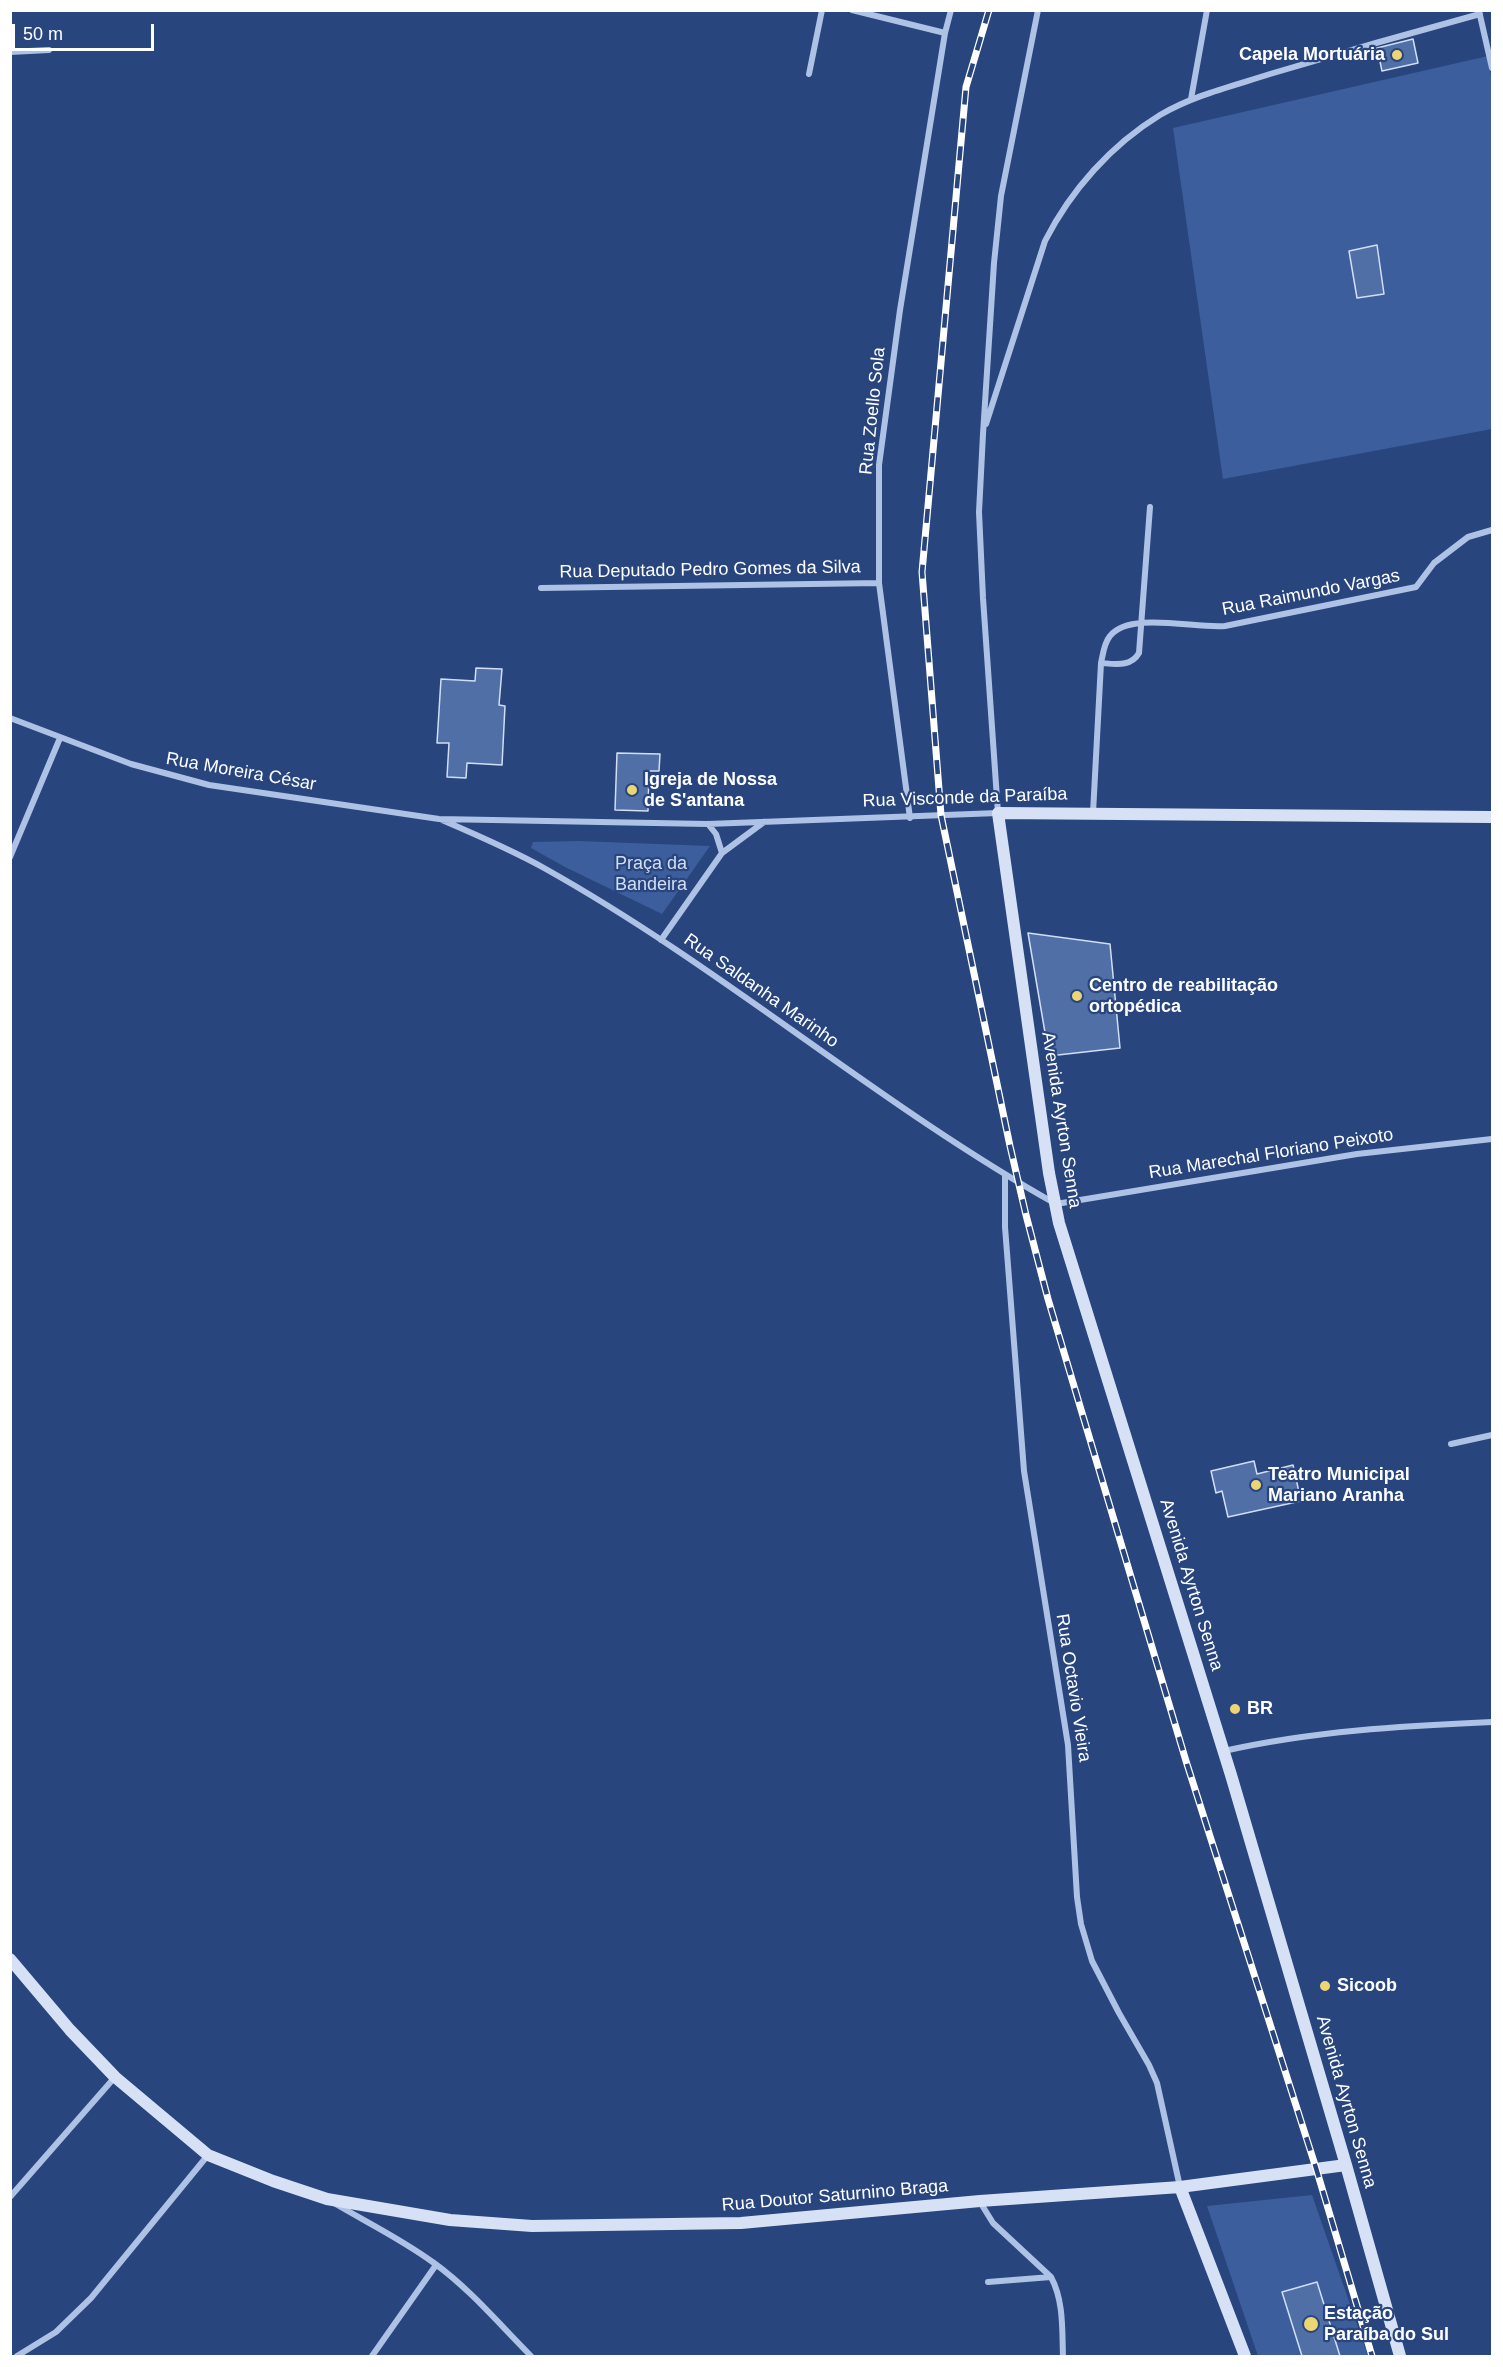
<!DOCTYPE html>
<html>
<head>
<meta charset="utf-8">
<style>
  body { margin:0 }
  #map { position:relative; width:1503px; height:2367px; overflow:hidden; background:#28457e; font-family:Helvetica,sans-serif }
  canvas { display:block }
  .frame { position:absolute; inset:0; border:12px solid #fff; pointer-events:none }
  .scale { position:absolute; left:12px; top:24px; width:142px; height:27px; box-sizing:border-box; border:3px solid #fff; border-top:0; padding-left:8px; font-size:18px; line-height:21px; white-space:nowrap; color:#fff; -webkit-text-stroke:4px #28457e; paint-order:stroke }
</style>
</head>
<body>
<div id="map">
<canvas width="1503" height="2367"></canvas>
<div class="frame"></div>
<div class="scale">50 m</div>
</div>
<script>
const context = document.querySelector('canvas').getContext('2d');
context.lineJoin = 'round';
function paint(path, color) {
  context.fillStyle = color;
  context.fill(path, 'evenodd');
}
function stroke(path, color, width, dash) {
  context.strokeStyle = color;
  context.lineWidth = width;
  context.lineCap = dash ? 'butt' : 'round';
  context.setLineDash(dash || []);
  context.stroke(path);
}
function label(font, color, halo, rows, align = 'center') {
  context.font = font + ' Helvetica,sans-serif';
  context.lineWidth = 4.5;
  context.setLineDash([]);
  context.textBaseline = 'middle';
  context.strokeStyle = halo;
  context.fillStyle = color;
  for (const [text, x, y, turn = 0] of rows) {
    context.save();
    context.translate(x, y);
    context.rotate((+turn || 0) * Math.PI / 180);
    context.textAlign = isNaN(turn) ? turn : align;
    if (halo) context.strokeText(text, 0, 0);
    context.fillText(text, 0, 0);
    context.restore();
  }
}
const green = new Path2D(`
  M 1488,56 L 1492,83 L 1492,429 L 1223,479 L 1173,128 Z
  M 578,841 L 710,846 L 662,914 L 565,867 L 531,848 L 533,842 Z
  M 1312,2195 L 1368,2356 L 1258,2356 L 1207,2206 Z`);
const building = new Path2D(`
  M 1413,39 L 1418,63 L 1382,71 L 1377,48 Z
  M 1377,245 L 1384,294 L 1357,298 L 1349,251 Z
  M 476,668 L 502,669 L 499,705 L 505,706 L 502,765 L 467,763 L 466,778 L 447,777 L 449,743 L 437,743 L 441,679 L 475,681 Z
  M 617,753 L 660,754 L 659,771 L 649,771 L 648,811 L 615,810 Z
  M 1028,933 L 1110,944 L 1120,1048 L 1049,1056 Z
  M 1254,1461 L 1257,1474 L 1293,1465 L 1301,1501 L 1228,1517 L 1222,1491 L 1216,1493 L 1211,1471 Z
  M 1317,2282 L 1340,2356 L 1302,2356 L 1282,2292 Z`);
const street = new Path2D(`
  M 852,10 L 945,33
  M 1479,11 L 1492,68
  M 10,52 L 49,50
  M 809,74 L 822,10
  M 1191,99 L 1207,10
  M 986,424 L 1045,241 C 1071,190 1111,145 1160,115 C 1194,95 1233,86 1270,74 C 1340,53 1410,33 1480,14
  M 541,588 L 879,583
  M 1101,663 C 1116,664 1131,667 1139,653 L 1150,507
  M 10,718 L 131,764 L 209,785 L 439,819 L 708,824 L 998,813 L 983,598 L 979,512 L 983,434 L 994,263 L 1001,196 L 1038,10
  M 1093,813 L 1101,663 C 1103,654 1104,643 1110,636 C 1130,611 1196,629 1225,626 L 1416,587 L 1434,563 L 1468,537 L 1492,530
  M 910,818 L 879,583 L 879,465 L 900,310 L 945,33 L 951,10
  M 442,820 C 477,835 512,850 544,868 C 723,968 878,1104 1056,1204 L 1357,1154 L 1492,1139
  M 708,824 L 716,834 L 722,853
  M 10,857 L 60,738
  M 661,940 L 722,853 L 764,822
  M 1005,1176 L 1005,1227 L 1024,1471 L 1068,1745 L 1077,1897 L 1081,1924 L 1092,1961 L 1119,2013 L 1149,2065 L 1157,2083 L 1180,2187
  M 1451,1444 L 1492,1435
  M 1224,1751 C 1313,1731 1402,1726 1492,1722
  M 10,2197 L 115,2077
  M 980,2202 L 993,2223 L 1051,2277 C 1064,2301 1062,2331 1063,2356
  M 334,2203 C 368,2223 403,2240 434,2263 C 470,2289 500,2325 531,2356
  M 988,2282 L 1051,2277
  M 17,2356 L 56,2332 L 91,2298 L 208,2155
  M 372,2356 L 436,2265`);
const secondary = new Path2D(`
  M 10,1959 L 70,2030 L 115,2077 L 208,2155 L 273,2181 L 327,2199 L 450,2220 L 532,2226 L 741,2223 L 980,2201 L 1180,2187 L 1346,2165
  M 1180,2187 L 1245,2356
  M 1400,2356 L 1346,2165 L 1231,1775 L 1059,1223 L 1049,1173 L 998,813 L 1492,817`);
const rail = new Path2D(`
  M 989,10 L 966,87 L 922,572 L 941,815 L 1010,1146 L 1026,1215 L 1048,1299 L 1186,1761 L 1316,2168 L 1372,2356`);
const markers = [
  [1397,55,6,"#edd574"],
  [632,790,6,"#edd574"],
  [1077,996,6,"#edd574"],
  [1256,1485,6,"#edd574"],
  [1235,1709,6,"#edd574"],
  [1325,1986,6,"#edd574"],
  [1311,2324,8,"#edd574"]
];
const poiNames = [
  ["Capela Mortuária",1385,55,"right"],
  ["Igreja de Nossa",644,780],
  ["de S'antana",644,801],
  ["Centro de reabilitação",1089,986],
  ["ortopédica",1089,1007],
  ["Teatro Municipal",1268,1475],
  ["Mariano Aranha",1268,1496],
  ["BR",1247,1709],
  ["Sicoob",1337,1986],
  ["Estação",1324,2314],
  ["Paraíba do Sul",1324,2335]
];
const streetNames = [
  ["Rua Zoello Sola",873,411,-84],
  ["Rua Deputado Pedro Gomes da Silva",710,570,-1],
  ["Rua Raimundo Vargas",1311,593,-11],
  ["Rua Moreira César",241,772,10],
  ["Rua Visconde da Paraíba",965,798,-2],
  ["Rua Saldanha Marinho",761,991,35],
  ["Avenida Ayrton Senna",1061,1120,81],
  ["Rua Marechal Floriano Peixoto",1271,1154,-9],
  ["Avenida Ayrton Senna",1191,1585,73],
  ["Rua Octavio Vieira",1073,1688,81],
  ["Avenida Ayrton Senna",1346,2102,74],
  ["Rua Doutor Saturnino Braga",835,2196,-5]
];
const parkNames = [
  ["Praça da",651,864],
  ["Bandeira",651,885]
];
paint(green, '#3c5e9c');
paint(building, '#506fa7');
stroke(building, '#d1def4', 1.5);
stroke(street, '#aec2e5', 6);
stroke(secondary, '#d7e1f5', 12);
stroke(rail, '#fff', 7);
stroke(rail, '#28457e', 4.5, [14]);
for (const [x, y, r, color] of markers) {
  const dot = new Path2D();
  dot.arc(x, y, r, 0, 2 * Math.PI);
  context.fillStyle = color;
  context.fill(dot);
  stroke(dot, '#28457e', 2);
}
label('bold 18px', '#fff', '#28457e', poiNames, 'left');
label('18px', '#fff', '#28457e', streetNames);
label('18px', '#d1def4', '#28457e', parkNames);
</script>
</body>
</html>
